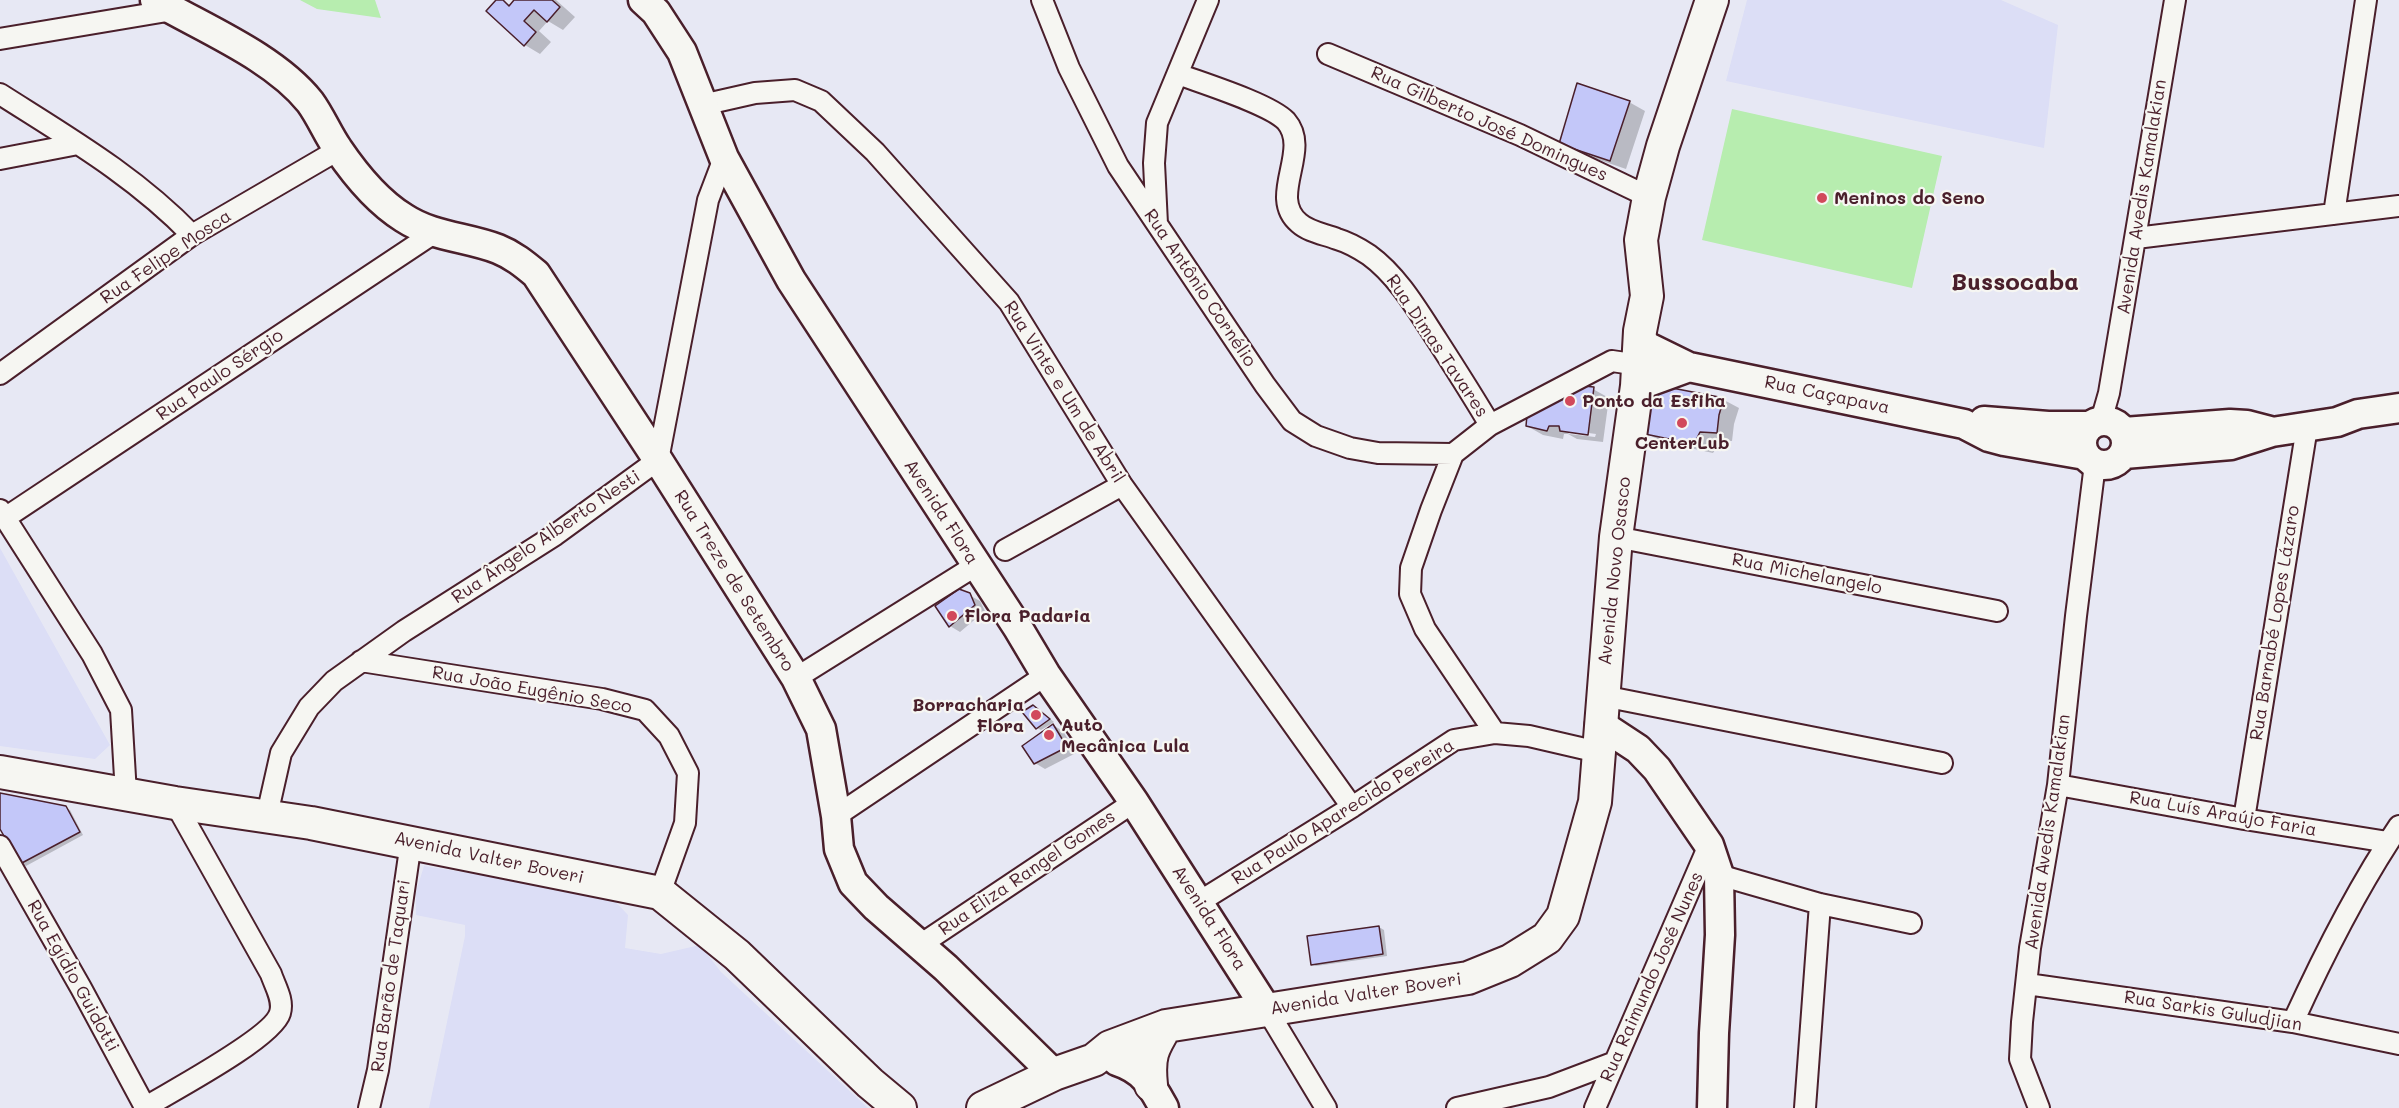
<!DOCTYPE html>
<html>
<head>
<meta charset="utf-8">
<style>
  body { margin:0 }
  canvas { display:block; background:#e7e8f4 }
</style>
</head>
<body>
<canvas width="2399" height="1108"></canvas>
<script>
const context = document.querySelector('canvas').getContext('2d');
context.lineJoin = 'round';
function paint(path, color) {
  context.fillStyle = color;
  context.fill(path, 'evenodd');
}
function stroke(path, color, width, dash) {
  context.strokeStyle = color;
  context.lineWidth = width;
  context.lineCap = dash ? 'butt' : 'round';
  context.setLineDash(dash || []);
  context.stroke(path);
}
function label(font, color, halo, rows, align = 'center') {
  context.font = font + ' Mali,sans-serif';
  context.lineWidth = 4.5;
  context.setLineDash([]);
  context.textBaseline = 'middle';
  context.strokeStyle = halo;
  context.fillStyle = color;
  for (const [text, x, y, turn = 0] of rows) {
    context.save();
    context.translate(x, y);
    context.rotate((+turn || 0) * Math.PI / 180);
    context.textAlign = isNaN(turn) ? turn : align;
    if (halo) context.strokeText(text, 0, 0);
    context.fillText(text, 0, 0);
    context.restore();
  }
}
const built = new Path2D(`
  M 1747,0 L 2001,0 L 2058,25 L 2044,148 L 1726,81 Z
  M 0,548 L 110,745 L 95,759 L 0,746 Z
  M 424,866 L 609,895 L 628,915 L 625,948 L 661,954 L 700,945 L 721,972 L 868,1108 L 429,1108 L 465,936 L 465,925 L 416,915 L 416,892 Z`);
const green = new Path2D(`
  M 300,0 L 375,0 L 381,18 L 317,9 Z
  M 1732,109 L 1942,156 L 1912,288 L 1702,240 Z`);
const shadow = new Path2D(`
  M 498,0 L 511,5 L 516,0 L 556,0 L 575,17 L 563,30 L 548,21 L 539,31 L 551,42 L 540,54 L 525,45 Z
  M 1629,102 L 1645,111 L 1626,169 L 1576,152 L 1561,143 Z
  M 1593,389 L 1609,398 L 1603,442 L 1577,439 L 1568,434 L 1564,434 L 1563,439 L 1543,435 L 1527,426 ZM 1566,430 L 1596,434 L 1595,437 L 1569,434 Z
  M 1672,389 L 1724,400 L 1739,408 L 1734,424 L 1732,441 L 1715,440 L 1712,448 L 1715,450 L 1713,453 L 1662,442 L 1646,433 Z
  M 969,595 L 980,601 L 985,611 L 960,632 L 950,626 Z
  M 1038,709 L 1054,722 L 1051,724 L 1063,731 L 1076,753 L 1045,769 L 1035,763 L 1052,726 L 1051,724 L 1041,730 L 1037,728 Z
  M 0,794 L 65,808 L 70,810 L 83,835 L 26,866 L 21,863 L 0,826 Z
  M 1379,927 L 1384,930 L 1387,956 L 1316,966 L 1312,964 Z`);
const building = new Path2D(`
  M 496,0 L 503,0 L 509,6 L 514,0 L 552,0 L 560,7 L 547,22 L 534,10 L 524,21 L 536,32 L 524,46 L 486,11 Z
  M 1577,83 L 1630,101 L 1610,161 L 1559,144 Z
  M 1574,385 L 1594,387 L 1588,435 L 1560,431 L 1559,426 L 1549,426 L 1547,431 L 1526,426 L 1527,415 Z
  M 1672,388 L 1724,398 L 1719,415 L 1717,433 L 1700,432 L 1697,438 L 1700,439 L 1698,445 L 1645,434 L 1650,395 Z
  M 959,589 L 970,593 L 975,605 L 949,627 L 935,606 Z
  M 1033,705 L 1050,719 L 1036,729 L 1022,712 Z
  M 1053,724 L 1067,747 L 1034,764 L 1022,746 Z
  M 0,793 L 66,806 L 80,832 L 20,864 L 0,829 Z
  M 1379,926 L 1383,954 L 1311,965 L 1307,936 Z`);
const street = new Path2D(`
  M 1042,0 L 1069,68 L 1118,166 L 1265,385 L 1292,421 L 1316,436 L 1350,448 L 1378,453 L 1453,454
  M 0,39 L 173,10
  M 1328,54 L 1520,135 L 1649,197
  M 1178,74 C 1202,83 1270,104 1286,121 C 1312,151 1267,196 1299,223 C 1309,232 1324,234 1337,239 C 1347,242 1360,249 1369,255 C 1398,276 1418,311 1437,340 C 1455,368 1473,396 1490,425
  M 0,94 C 69,138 135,176 192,235
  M 702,105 L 755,93 L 795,90 L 821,101 L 875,152 L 1009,302 L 1122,485 L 1352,807
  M 0,159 L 78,144
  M 2334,214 L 2366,0
  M 1157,224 L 1154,163 L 1157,123 L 1208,0
  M 2136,238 L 2399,206
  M 0,374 L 192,235 L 338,150
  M 2101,421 L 2109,393 L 2175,0
  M 0,510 L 92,654 L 121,710 L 126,794
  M 5,518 L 434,233
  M 1616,537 L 1997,611
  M 1005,550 L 1122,485
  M 361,661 L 602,699 L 645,710 L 669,736 L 688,773 L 685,823 L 660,893
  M 796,678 L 975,566
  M 1603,696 L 1942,763
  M 1495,733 L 1425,629 L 1410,594 L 1411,568 L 1431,510 L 1453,454 L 1490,425 L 1612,361 L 1639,365
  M 2058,785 L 2244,819 L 2388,842
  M 267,815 L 281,753 L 309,707 L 334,681 L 404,631 L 555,535 L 658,460 L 708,200 L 724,158
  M 836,816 L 1046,675
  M 2244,819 L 2307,427
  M 0,846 L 81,988 L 145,1107
  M 1719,875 L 1820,904 L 1911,923
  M 1199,902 L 1352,807 L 1454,740 L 1495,733 L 1529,736 L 1598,752
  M 920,945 L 1134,802
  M 2027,984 L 2293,1022 L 2399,1044
  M 1267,1010 L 1326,1108
  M 2293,1022 C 2324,954 2357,888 2399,826
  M 144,1108 C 170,1092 273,1038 280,1013 C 284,1000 275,986 271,974 L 175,803
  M 369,1108 L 378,1070 L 411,842
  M 1457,1108 L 1549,1087 L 1615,1062
  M 1595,1108 L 1709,845
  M 1805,1108 L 1820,904
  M 2039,1108 L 2020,1059 L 2022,1022 L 2030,948 L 2058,785 L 2076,616 L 2095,464`);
const secondary = new Path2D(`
  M 155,0 C 205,29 274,57 310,102 C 321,117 328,135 338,149 C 355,174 378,202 404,218 C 433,237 467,237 498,249 C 513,255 524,264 536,274 L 658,460 L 796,678 L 821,729 L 836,816 L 839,849 L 853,883 L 876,907 L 946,968 L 1054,1074
  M 643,0 L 656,12 L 682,52 L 724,158 L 791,280 L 1018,628 L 1046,675 L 1134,802 L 1267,1010
  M 1640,343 L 1689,367 L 1964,424 L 1989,437 L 2004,441 L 2085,455
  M 1637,386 L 1689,367
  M2082 443a22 22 0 1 1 44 0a22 22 0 1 1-44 0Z
  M 1984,421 L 2048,426 L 2090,426
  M 2124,432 L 2230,424 L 2247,425 L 2270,431
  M 2124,454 L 2231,445 L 2272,432 L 2337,422 L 2358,414 L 2399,408
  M 1600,724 L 1638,749 L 1657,769 L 1709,845 L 1719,875 L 1720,935 L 1714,1033 L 1712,1108
  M 1117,1061 C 1144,1070 1151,1084 1164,1108`);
const primary = new Path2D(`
  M 0,772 L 175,803 L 311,823 L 660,893 L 737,955 L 870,1083 L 900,1108
  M 1151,1085 C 1148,1056 1152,1049 1166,1026
  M 983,1108 L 1054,1074 L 1094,1060 L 1110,1047 L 1166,1026 L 1468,978 L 1510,961 L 1547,938 L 1563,916 L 1595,802 L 1616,537 L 1637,386 L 1640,331 L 1647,296 L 1641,240 L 1649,197 L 1663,146 L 1712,0`);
const markers = [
  [1822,198,6,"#d1495b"],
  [1570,401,6,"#d1495b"],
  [1682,423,6,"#d1495b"],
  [952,616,6,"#d1495b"],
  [1036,715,6,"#d1495b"],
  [1049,735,6,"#d1495b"]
];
const streetNames = [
  ["Rua Gilberto José Domingues",1489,124,24],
  ["Avenida Avedis Kamalakian",2142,197,-81],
  ["Rua Felipe Mosca",166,257,-34],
  ["Rua Antônio Cornélio",1200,288,56],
  ["Rua Dimas Tavares",1437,346,56],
  ["Rua Paulo Sérgio",220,375,-34],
  ["Rua Vinte e Um de Abril",1064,392,58],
  ["Rua Caçapava",1827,395,12],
  ["Avenida Flora",941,512,57],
  ["Rua Ângelo Alberto Nesti",546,537,-34],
  ["Avenida Novo Osasco",1615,571,-84],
  ["Rua Michelangelo",1807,574,11],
  ["Rua Treze de Setembro",734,581,58],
  ["Rua Barnabé Lopes Lázaro",2275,623,-81],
  ["Rua João Eugênio Seco",532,690,10],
  ["Rua Paulo Aparecido Pereira",1343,812,-32],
  ["Rua Luís Araújo Faria",2223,814,10],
  ["Avenida Avedis Kamalakian",2048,832,-82],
  ["Avenida Valter Boveri",489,858,12],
  ["Rua Eliza Rangel Gomes",1027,873,-34],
  ["Avenida Flora",1209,918,57],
  ["Rua Egídio Guidotti",73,976,61],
  ["Rua Barão de Taquari",391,976,-82],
  ["Rua Raimundo José Nunes",1652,977,-66],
  ["Avenida Valter Boveri",1366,994,-9],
  ["Rua Sarkis Guludjian",2213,1011,9]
];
const poiNames = [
  ["Meninos do Seno",1834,198],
  ["Ponto da Esfiha",1582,401],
  ["CenterLub",1682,443,"center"],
  ["Flora Padaria",964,616],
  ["Borracharia",1024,705,"right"],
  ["Flora",1024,726,"right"],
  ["Auto",1061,725],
  ["Mecânica Lula",1061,746]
];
const districtNames = [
  ["Bussocaba",2015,283]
];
paint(built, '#dcdef6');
paint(green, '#b7edaf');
paint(shadow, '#0003');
paint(building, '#c3c7f9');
stroke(building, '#4a1f2b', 1.5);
stroke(street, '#4a1f2b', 24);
stroke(secondary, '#4a1f2b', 33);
stroke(primary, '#4a1f2b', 36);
stroke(street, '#f6f6f2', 20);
stroke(secondary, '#f6f6f2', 28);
stroke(primary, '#f6f6f2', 32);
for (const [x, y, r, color] of markers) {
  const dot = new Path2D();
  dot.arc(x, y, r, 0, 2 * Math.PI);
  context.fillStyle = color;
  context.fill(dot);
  stroke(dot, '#f6f6f2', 2);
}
label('18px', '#4a1f2b', '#f6f6f2', streetNames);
label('bold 18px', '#4a1f2b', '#f6f6f2', poiNames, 'left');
label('bold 24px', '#4a1f2b', '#f6f6f2', districtNames);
</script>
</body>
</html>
